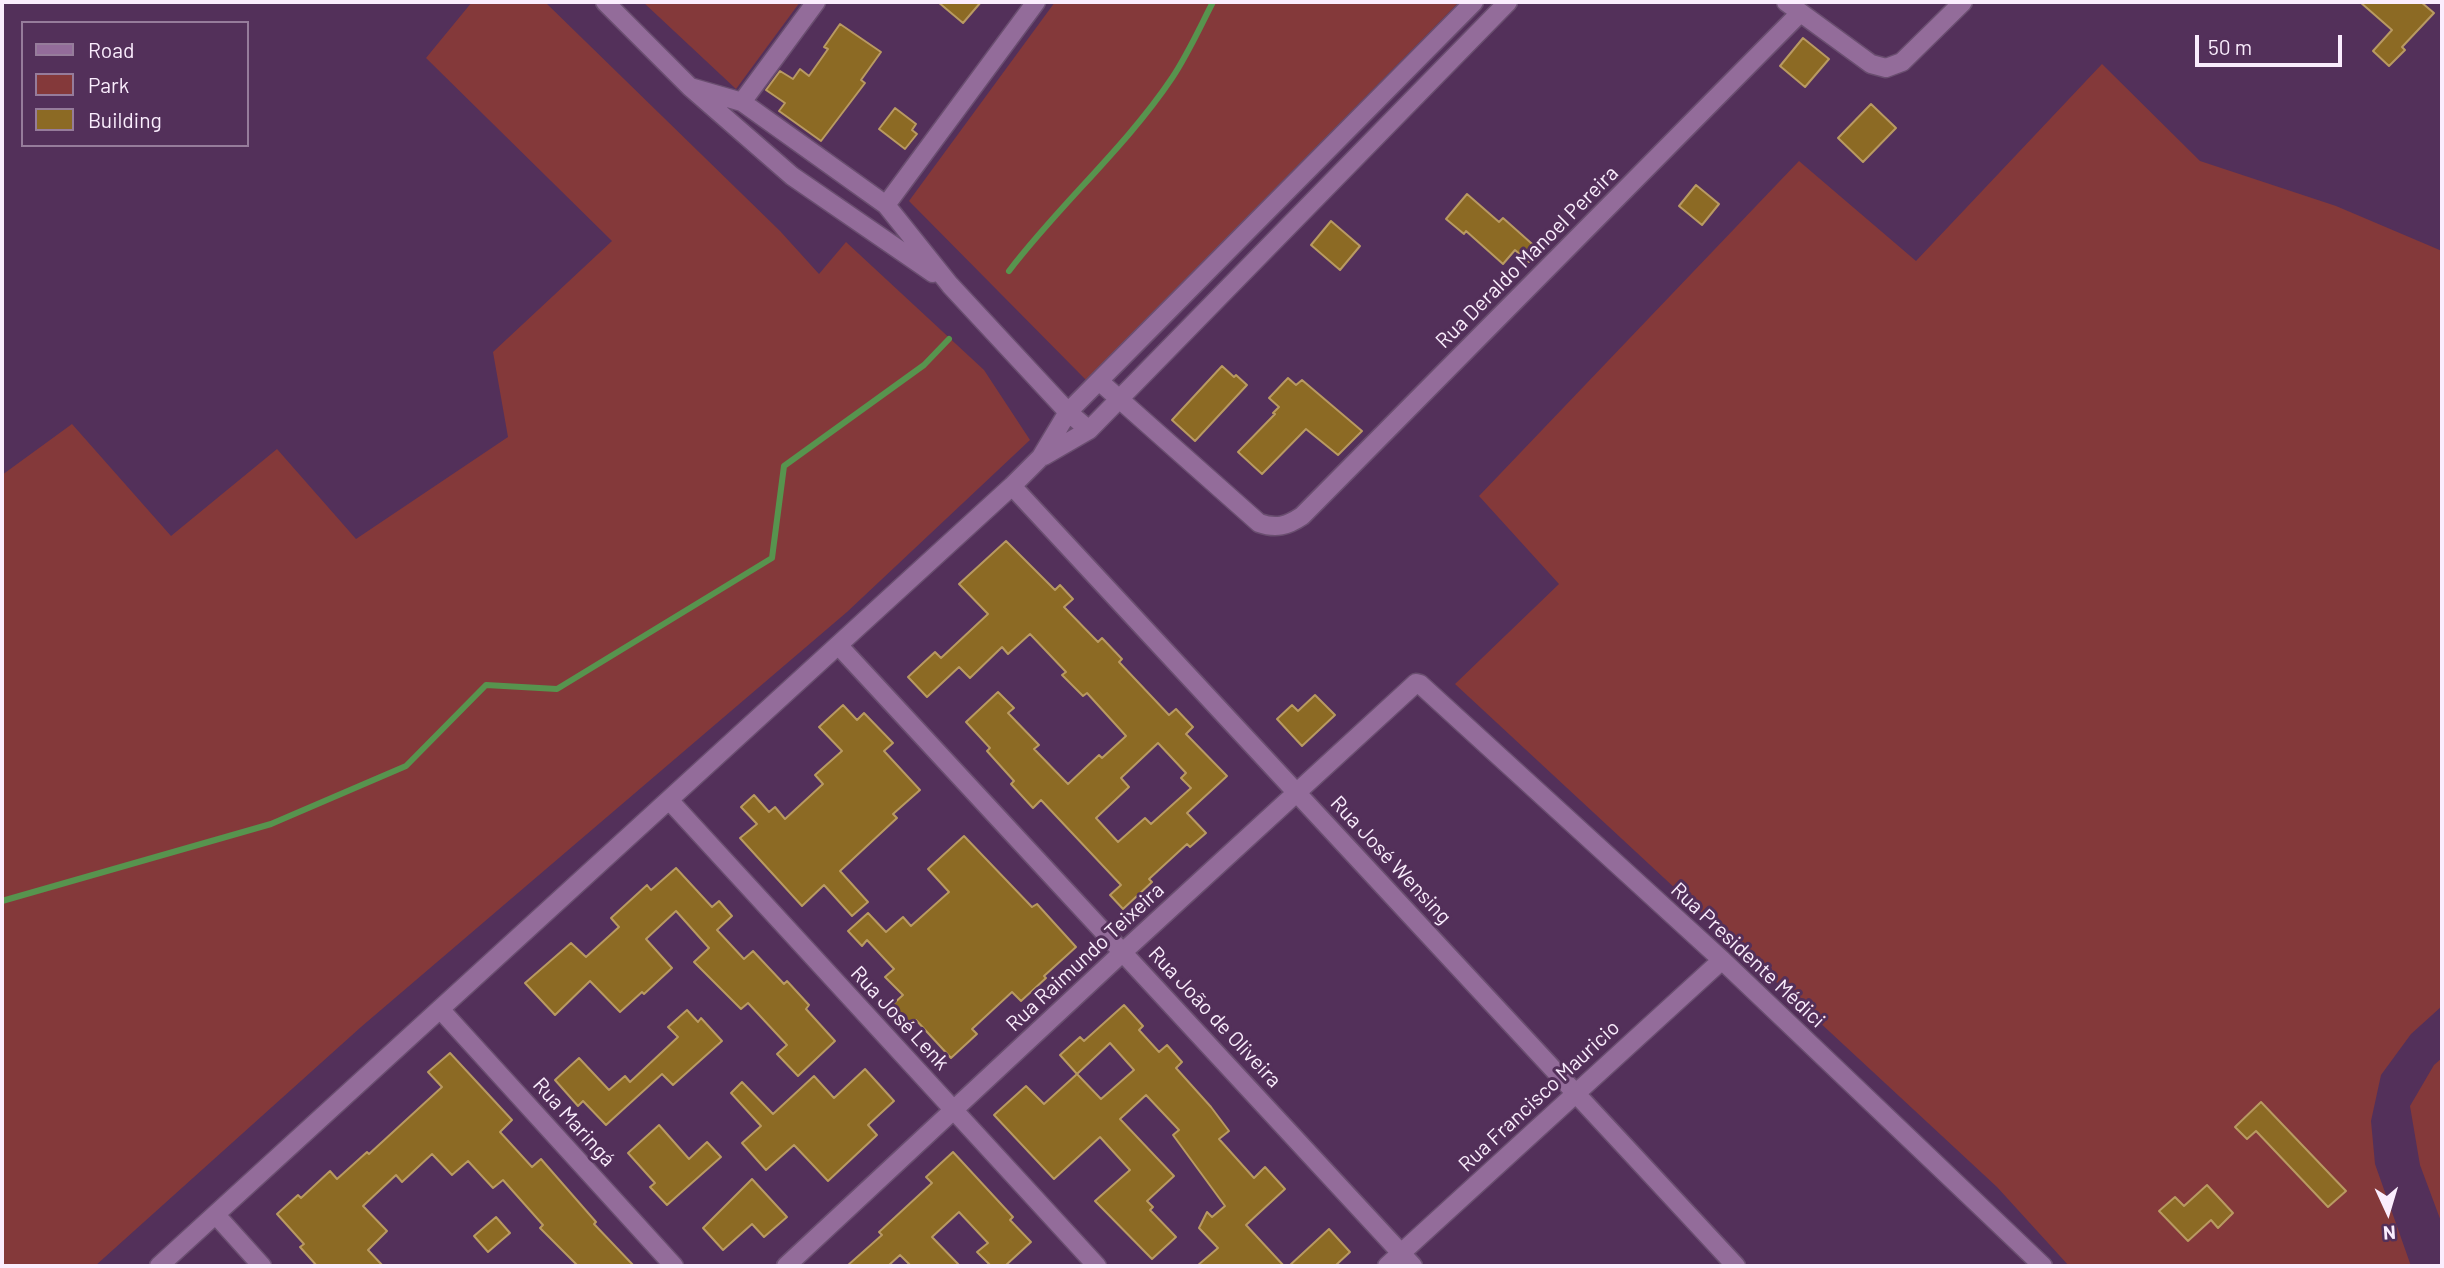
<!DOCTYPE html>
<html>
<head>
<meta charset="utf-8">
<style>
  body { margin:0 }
  #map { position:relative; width:2444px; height:1268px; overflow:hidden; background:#53305a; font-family:Barlow,sans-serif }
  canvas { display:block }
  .frame { position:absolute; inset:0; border:4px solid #faedfd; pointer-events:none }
  .legend { position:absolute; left:21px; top:21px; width:228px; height:126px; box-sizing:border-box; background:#53305a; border:2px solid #967c9b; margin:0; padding:9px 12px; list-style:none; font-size:21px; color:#faedfd }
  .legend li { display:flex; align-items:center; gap:14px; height:35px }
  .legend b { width:35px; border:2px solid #967c9b }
  .north { position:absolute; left:2353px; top:1177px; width:70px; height:70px; -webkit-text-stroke:5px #53305a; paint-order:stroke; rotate:176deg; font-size:19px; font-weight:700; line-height:28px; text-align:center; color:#faedfd }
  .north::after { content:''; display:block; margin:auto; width:24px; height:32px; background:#faedfd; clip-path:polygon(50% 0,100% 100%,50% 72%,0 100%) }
  .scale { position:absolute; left:2195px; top:35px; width:147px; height:32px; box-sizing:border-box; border:4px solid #faedfd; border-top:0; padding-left:9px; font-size:21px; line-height:24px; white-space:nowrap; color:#faedfd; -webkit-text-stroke:5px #53305a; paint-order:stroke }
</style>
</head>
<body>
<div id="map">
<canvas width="2444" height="1268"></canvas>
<div class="frame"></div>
<ul class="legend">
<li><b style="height:9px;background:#936c9a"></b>Road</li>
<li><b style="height:19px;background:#84393a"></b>Park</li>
<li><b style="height:19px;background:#8c6a24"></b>Building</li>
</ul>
<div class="north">N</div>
<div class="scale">50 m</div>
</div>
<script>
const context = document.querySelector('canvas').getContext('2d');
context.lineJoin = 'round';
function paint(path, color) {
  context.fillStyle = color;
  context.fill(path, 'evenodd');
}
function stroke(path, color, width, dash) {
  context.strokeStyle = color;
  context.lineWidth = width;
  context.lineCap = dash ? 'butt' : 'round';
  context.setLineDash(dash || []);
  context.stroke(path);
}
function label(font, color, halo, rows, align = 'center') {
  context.font = font + ' Barlow,sans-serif';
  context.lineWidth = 6;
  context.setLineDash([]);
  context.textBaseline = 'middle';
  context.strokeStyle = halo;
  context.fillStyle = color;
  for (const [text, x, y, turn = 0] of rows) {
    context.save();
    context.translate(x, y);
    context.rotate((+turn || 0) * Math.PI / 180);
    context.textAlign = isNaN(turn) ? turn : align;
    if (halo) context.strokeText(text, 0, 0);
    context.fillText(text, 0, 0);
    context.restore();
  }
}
const green = new Path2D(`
  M 472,2 L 545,2 L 780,231 L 819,274 L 846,242 L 984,370 L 1030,440 L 847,612 L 361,1027 L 95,1266 L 2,1266 L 2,475 L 72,424 L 171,536 L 277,449 L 356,539 L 508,437 L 493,352 L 612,241 L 426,58 Z
  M 643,2 L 800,2 L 736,89 Z
  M 1055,2 L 1459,2 L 1086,380 L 909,201 Z
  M 2102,64 L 2200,161 L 2336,206 L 2442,251 L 2442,1006 L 2411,1034 L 2381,1075 L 2371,1121 L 2375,1164 L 2411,1266 L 2069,1266 L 1997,1187 L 1455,684 L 1559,584 L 1479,496 L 1799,161 L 1916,261 Z
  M 2442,1058 L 2442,1224 L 2420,1165 L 2410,1106 L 2434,1065 Z`);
const stream = new Path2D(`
  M 1009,271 C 1060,204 1125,148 1172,78 C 1188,54 1200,27 1213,2
  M 2,901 L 271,824 L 406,766 L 486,685 L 557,689 L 772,558 L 784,466 L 924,365 L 949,339`);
const building = new Path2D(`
  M 938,2 L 981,2 L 963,23 Z
  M 2360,2 L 2421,2 L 2434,13 L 2402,47 L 2405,50 L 2389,66 L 2373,51 L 2392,30 Z
  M 840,24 L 881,52 L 861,80 L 865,83 L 821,141 L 779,111 L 785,103 L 766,90 L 780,71 L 793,79 L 800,69 L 809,76 L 828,49 L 824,47 Z
  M 1803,38 L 1829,59 L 1805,87 L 1780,66 Z
  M 1871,104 L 1896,128 L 1863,162 L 1838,138 Z
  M 895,108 L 916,124 L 912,130 L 917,134 L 905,149 L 879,129 Z
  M 1696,185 L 1719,204 L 1702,225 L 1679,206 Z
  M 1467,194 L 1499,222 L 1503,218 L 1540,251 L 1529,262 L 1515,250 L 1503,264 L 1466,231 L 1464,234 L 1446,219 Z
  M 1331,221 L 1360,246 L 1340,270 L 1311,245 Z
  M 1222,366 L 1234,377 L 1236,375 L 1247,385 L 1195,441 L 1172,420 Z
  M 1288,378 L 1296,385 L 1302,380 L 1362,431 L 1338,455 L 1306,429 L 1262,474 L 1238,452 L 1275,414 L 1273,413 L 1279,407 L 1269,398 Z
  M 1006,541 L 1055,590 L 1060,585 L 1073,599 L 1064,607 L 1098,642 L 1102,638 L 1122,659 L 1119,662 L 1169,715 L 1176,709 L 1193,727 L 1186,734 L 1227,776 L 1187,813 L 1206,833 L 1190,847 L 1187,844 L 1149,879 L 1152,882 L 1123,909 L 1110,895 L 1121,885 L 1041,800 L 1033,808 L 1011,784 L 1014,781 L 987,751 L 990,748 L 966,722 L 998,692 L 1014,708 L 1008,713 L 1039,745 L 1034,749 L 1068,784 L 1099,755 L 1102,758 L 1126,736 L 1087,693 L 1083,696 L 1062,675 L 1066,672 L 1030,634 L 1008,654 L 1002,647 L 970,678 L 959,667 L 927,697 L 908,677 L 935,652 L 941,658 L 988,614 L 959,584 ZM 1158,743 L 1186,773 L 1181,778 L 1191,788 L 1151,824 L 1145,818 L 1118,842 L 1096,818 L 1129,787 L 1121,778 Z
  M 1315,695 L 1335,715 L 1302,746 L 1277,719 L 1292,705 L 1298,711 Z
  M 843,705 L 857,720 L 864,713 L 893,743 L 884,751 L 920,790 L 893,814 L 897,818 L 840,871 L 868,902 L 852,916 L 824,885 L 802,906 L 740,838 L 757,824 L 741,807 L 754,795 L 769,812 L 775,807 L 785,819 L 823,784 L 815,775 L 842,751 L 819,727 Z
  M 964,836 L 1032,907 L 1037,904 L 1076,947 L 1044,976 L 1046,978 L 1021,1001 L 1012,992 L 972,1029 L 977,1034 L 951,1058 L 916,1020 L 910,1026 L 892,1005 L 903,995 L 885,977 L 894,969 L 867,940 L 862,946 L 848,931 L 868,913 L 886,932 L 903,917 L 911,926 L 949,892 L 928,869 Z
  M 676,868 L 712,907 L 719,901 L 732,916 L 717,930 L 744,959 L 753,951 L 784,984 L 787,981 L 809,1005 L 806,1009 L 835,1041 L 798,1076 L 777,1054 L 787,1045 L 748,1003 L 741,1009 L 694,962 L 709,948 L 676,911 L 646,939 L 672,968 L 644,994 L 642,992 L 620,1012 L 590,981 L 555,1015 L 525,983 L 571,943 L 586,957 L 619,927 L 611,918 L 647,885 L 651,890 Z
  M 1124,1005 L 1143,1026 L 1139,1030 L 1159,1052 L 1167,1045 L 1182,1062 L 1176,1068 L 1211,1107 L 1229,1131 L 1219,1139 L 1254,1178 L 1265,1167 L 1285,1189 L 1246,1225 L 1284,1266 L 1197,1266 L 1218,1248 L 1199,1228 L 1207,1212 L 1212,1217 L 1225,1206 L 1173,1135 L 1179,1130 L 1146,1095 L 1120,1119 L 1174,1176 L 1147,1201 L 1153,1207 L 1150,1210 L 1176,1237 L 1152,1259 L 1095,1201 L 1130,1170 L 1100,1137 L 1054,1179 L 994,1115 L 1026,1086 L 1044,1104 L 1077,1074 L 1060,1055 L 1080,1037 L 1084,1041 ZM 1110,1043 L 1134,1070 L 1101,1099 L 1077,1074 Z
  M 687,1010 L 698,1022 L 701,1018 L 722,1041 L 673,1085 L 662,1074 L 606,1125 L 583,1101 L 578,1106 L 555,1080 L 579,1058 L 609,1090 L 625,1076 L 630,1082 L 678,1037 L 668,1027 Z
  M 450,1053 L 512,1120 L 500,1132 L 532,1167 L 541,1159 L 596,1222 L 594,1224 L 634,1266 L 578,1266 L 540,1228 L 543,1225 L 503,1180 L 493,1188 L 468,1161 L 452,1175 L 432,1154 L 402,1182 L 396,1175 L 363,1206 L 387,1231 L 368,1250 L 383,1266 L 317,1266 L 300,1247 L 304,1244 L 277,1214 L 298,1195 L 301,1198 L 330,1171 L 337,1179 L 367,1152 L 369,1154 L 442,1087 L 428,1072 Z
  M 865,1069 L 894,1101 L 868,1125 L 877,1135 L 828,1181 L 794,1145 L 766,1170 L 742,1143 L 761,1126 L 731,1093 L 742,1082 L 773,1114 L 814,1076 L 834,1098 Z
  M 2261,1102 L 2346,1191 L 2328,1207 L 2256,1131 L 2247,1139 L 2235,1127 Z
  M 659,1125 L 689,1159 L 707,1142 L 721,1157 L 667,1205 L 650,1187 L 655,1183 L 628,1153 Z
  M 953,1152 L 1013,1217 L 1010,1220 L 1031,1242 L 1005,1266 L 991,1266 L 977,1252 L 988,1243 L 959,1212 L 932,1237 L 960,1266 L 911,1266 L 900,1255 L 888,1266 L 847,1266 L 882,1235 L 879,1232 L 932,1183 L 926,1177 Z
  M 752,1179 L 787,1217 L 764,1237 L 752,1224 L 723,1250 L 703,1228 Z
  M 2207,1185 L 2233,1213 L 2218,1228 L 2211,1220 L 2188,1241 L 2159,1211 L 2175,1197 L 2184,1206 Z
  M 496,1217 L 510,1233 L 488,1252 L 474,1236 Z
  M 1329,1229 L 1350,1252 L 1335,1266 L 1289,1266 Z`);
const minor = new Path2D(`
  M 605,2 L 690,87 L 792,176 L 933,273
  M 1786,2 L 1871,64 L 1886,68 L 1902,62 L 1963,2
  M 690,87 L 742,102 L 886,205 L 950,285 L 1068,412 L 1089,430
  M 742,102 L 816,2
  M 886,205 L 1036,2
  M 1099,381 L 1259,523 C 1276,529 1287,526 1302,516 L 1800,13
  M 1044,456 L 1089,430 L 1508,2
  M 1012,486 L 1736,1266
  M 839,646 L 1413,1266
  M 669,800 L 1097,1266
  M 440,1009 L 674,1266
  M 216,1215 L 262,1266
  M 159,1266 L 1012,486 L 1041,457 L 1068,412 L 1474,2
  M 786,1266 L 1123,952 L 1416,683 L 1420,684 L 1722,960 L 2043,1266
  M 1387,1266 L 1722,960`);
const streetNames = [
  ["Rua Deraldo Manoel Pereira",1527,257,-45],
  ["Rua José Wensing",1391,860,47],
  ["Rua Presidente Médici",1748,955,43],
  ["Rua Raimundo Teixeira",1085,957,-43],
  ["Rua João de Oliveira",1215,1017,47],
  ["Rua José Lenk",900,1018,47],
  ["Rua Francisco Mauricio",1539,1096,-43],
  ["Rua Maringá",574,1122,48]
];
paint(green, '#84393a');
stroke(stream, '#57944e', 6);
paint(building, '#8c6a24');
stroke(building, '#b99a62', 2);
stroke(minor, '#6a4e70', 21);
stroke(minor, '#936c9a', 18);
label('21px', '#faedfd', '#53305a', streetNames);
</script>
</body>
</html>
